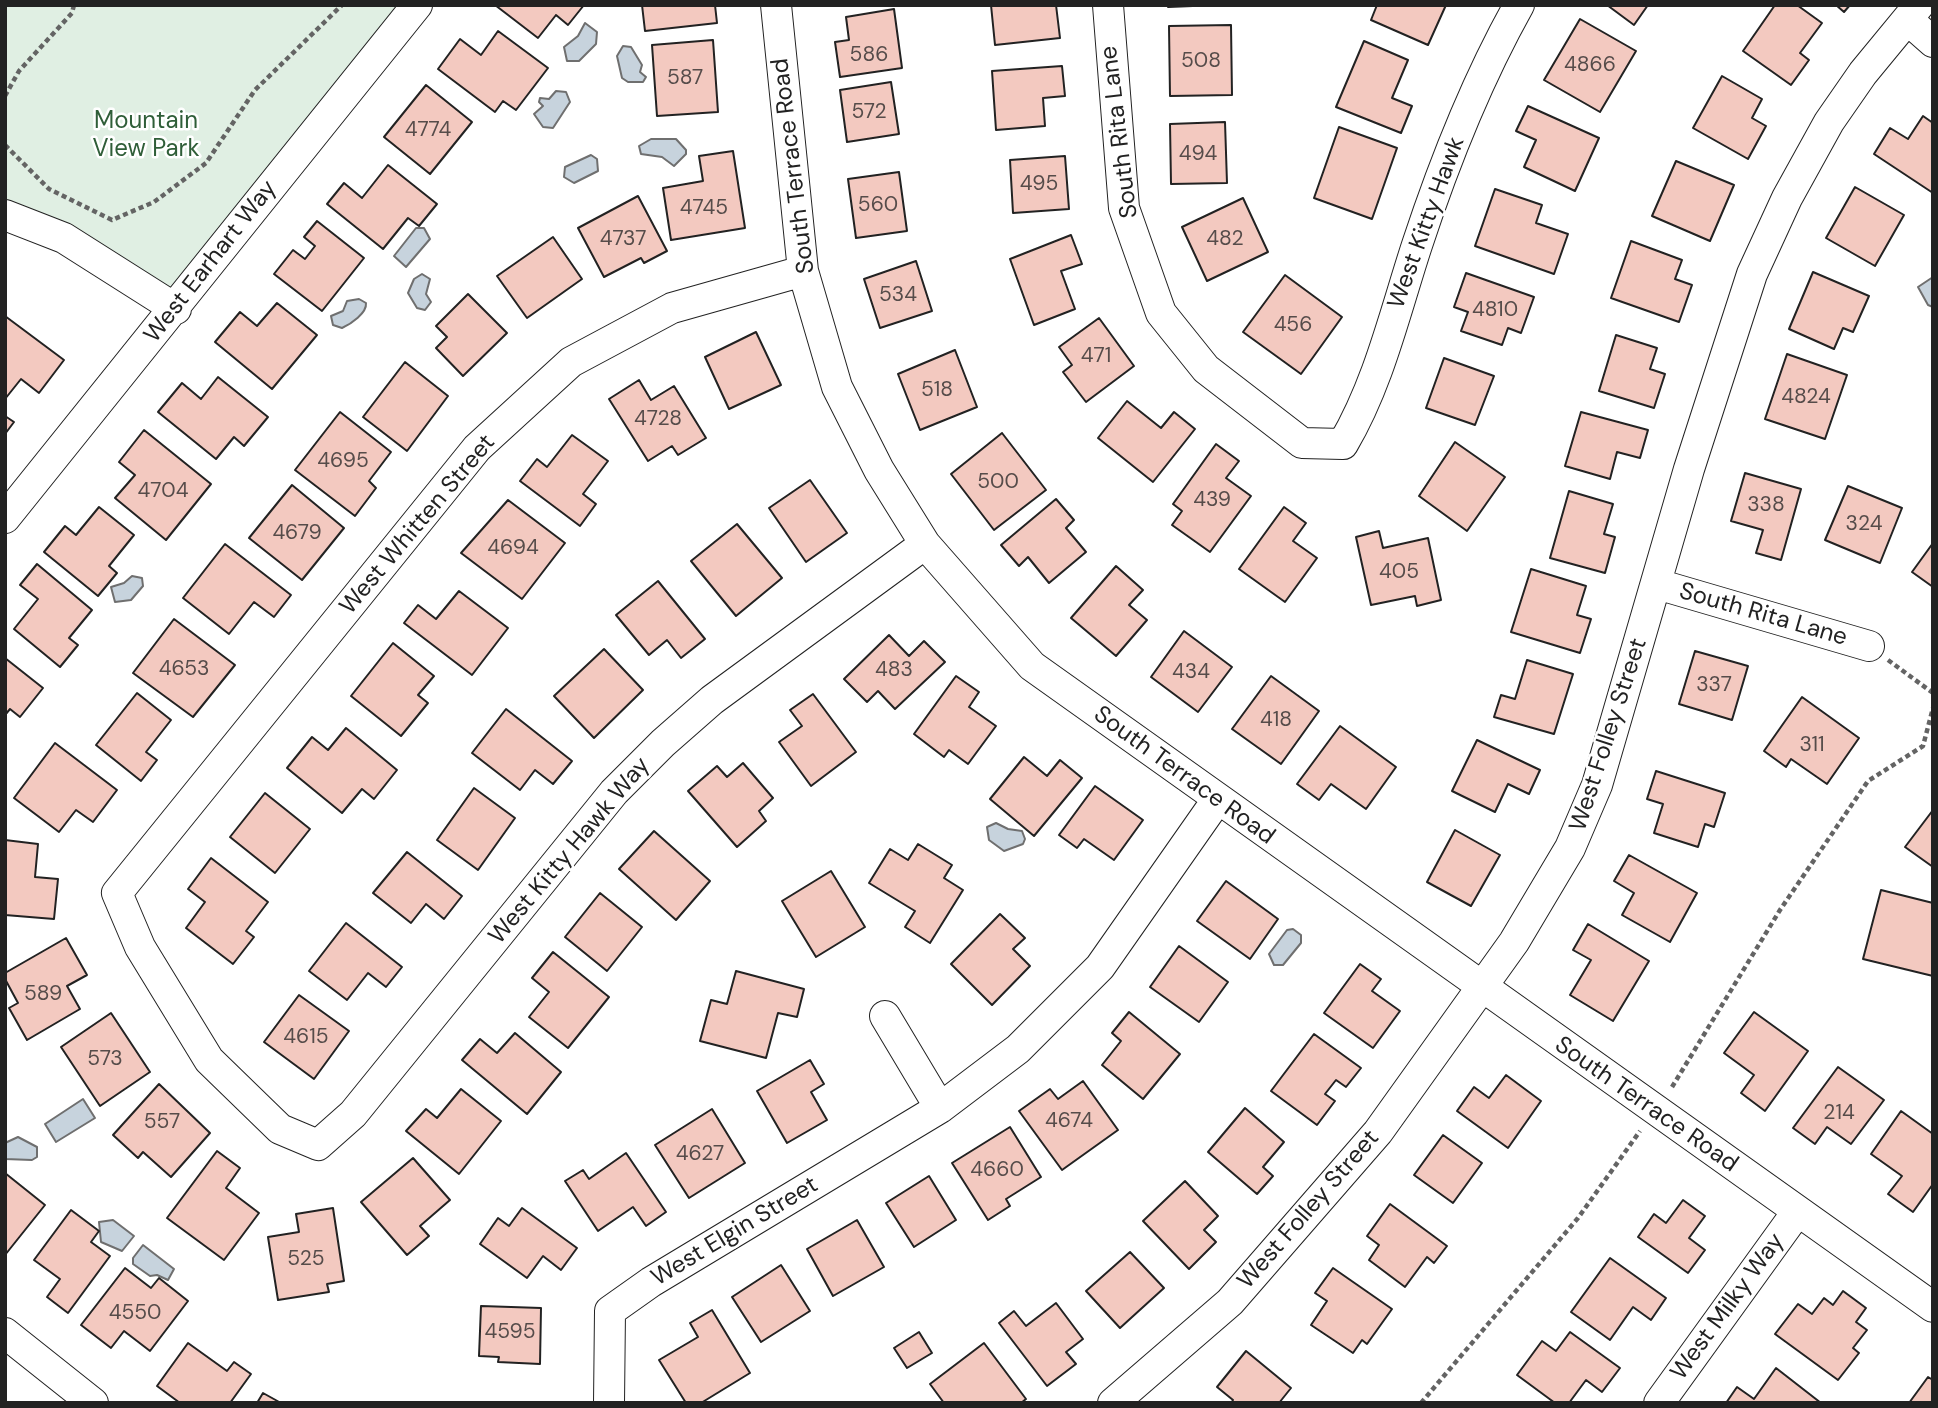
<!DOCTYPE html>
<html>
<head>
<meta charset="utf-8">
<style>
  body { margin:0 }
  #map { position:relative; width:1938px; height:1408px; overflow:hidden; background:#fff; font-family:"DM Sans",sans-serif }
  canvas { display:block }
  .frame { position:absolute; inset:0; border:7px solid #222; pointer-events:none }
</style>
</head>
<body>
<div id="map">
<canvas width="1938" height="1408"></canvas>
<div class="frame"></div>
</div>
<script>
const context = document.querySelector('canvas').getContext('2d');
context.lineJoin = 'round';
function paint(path, color) {
  context.fillStyle = color;
  context.fill(path, 'evenodd');
}
function stroke(path, color, width, dash) {
  context.strokeStyle = color;
  context.lineWidth = width;
  context.lineCap = dash ? 'butt' : 'round';
  context.setLineDash(dash || []);
  context.stroke(path);
}
function label(font, color, halo, rows, align = 'center') {
  context.font = font + ' "DM Sans",sans-serif';
  context.lineWidth = 5;
  context.setLineDash([]);
  context.textBaseline = 'middle';
  context.strokeStyle = halo;
  context.fillStyle = color;
  for (const [text, x, y, turn = 0] of rows) {
    context.save();
    context.translate(x, y);
    context.rotate((+turn || 0) * Math.PI / 180);
    context.textAlign = isNaN(turn) ? turn : align;
    if (halo) context.strokeText(text, 0, 0);
    context.fillText(text, 0, 0);
    context.restore();
  }
}
const green = new Path2D(`
  M 5,5 L 417,5 L 176,309 L 5,215 Z`);
const water = new Path2D(`
  M 585,23 L 597,32 L 596,44 L 579,61 L 567,61 L 564,47 L 578,36 Z
  M 623,46 L 631,47 L 642,65 L 640,72 L 646,77 L 643,82 L 628,82 L 622,78 L 617,56 Z
  M 556,91 L 566,92 L 570,102 L 553,128 L 543,127 L 534,114 L 543,106 L 539,102 L 540,98 L 549,99 Z
  M 651,139 L 676,139 L 686,150 L 686,154 L 674,166 L 662,157 L 641,154 L 639,146 Z
  M 591,155 L 597,159 L 598,171 L 574,183 L 564,177 L 565,167 Z
  M 416,228 L 424,228 L 430,239 L 406,267 L 394,256 Z
  M 422,274 L 430,279 L 426,294 L 431,302 L 425,310 L 417,308 L 408,293 L 414,279 Z
  M 1933,277 L 1933,307 L 1928,305 L 1918,287 Z
  M 359,299 L 366,303 C 367,313 351,324 342,328 L 333,325 L 331,316 L 343,311 L 347,301 Z
  M 132,576 L 142,578 L 143,586 L 131,600 L 115,602 L 111,587 L 124,583 Z
  M 996,823 L 1008,829 L 1022,831 L 1025,839 L 1023,844 L 1004,851 L 989,840 L 987,827 Z
  M 1293,929 L 1301,935 L 1301,943 L 1283,965 L 1274,965 L 1269,954 L 1287,930 Z
  M 83,1099 L 95,1118 L 56,1142 L 45,1124 Z
  M 18,1137 L 37,1147 L 37,1157 L 32,1160 L 5,1159 L 5,1143 Z
  M 113,1220 L 134,1236 L 122,1251 L 101,1242 L 99,1222 Z
  M 143,1245 L 174,1269 L 168,1280 L 157,1275 L 150,1276 L 133,1264 L 133,1258 Z`);
const building = new Path2D(`
  M 495,5 L 584,5 L 568,25 L 556,15 L 538,38 Z
  M 642,5 L 715,5 L 717,23 L 645,31 Z
  M 991,5 L 1056,5 L 1060,38 L 995,45 Z
  M 1168,5 L 1218,5 L 1168,7 Z
  M 1377,5 L 1446,5 L 1428,45 L 1371,20 Z
  M 1607,5 L 1648,5 L 1634,25 Z
  M 1775,5 L 1797,5 L 1822,23 L 1800,53 L 1809,60 L 1791,85 L 1743,51 Z
  M 1836,5 L 1850,5 L 1844,12 Z
  M 894,9 L 902,68 L 840,77 L 835,42 L 849,40 L 846,17 Z
  M 1580,19 L 1636,51 L 1600,112 L 1544,80 Z
  M 1231,25 L 1232,95 L 1170,96 L 1169,26 Z
  M 498,31 L 548,68 L 516,110 L 503,101 L 495,112 L 438,69 L 460,39 L 481,55 Z
  M 713,40 L 718,112 L 657,116 L 652,45 Z
  M 1364,41 L 1408,60 L 1392,98 L 1412,106 L 1401,133 L 1336,107 Z
  M 1062,66 L 1065,96 L 1043,98 L 1045,126 L 996,130 L 992,71 Z
  M 1722,76 L 1762,99 L 1752,118 L 1766,126 L 1748,159 L 1693,128 Z
  M 891,82 L 899,134 L 847,142 L 840,90 Z
  M 426,85 L 472,122 L 430,174 L 384,137 Z
  M 1528,106 L 1599,138 L 1575,191 L 1524,167 L 1536,140 L 1516,131 Z
  M 1923,116 L 1933,123 L 1933,193 L 1874,154 L 1890,128 L 1908,139 Z
  M 1225,122 L 1227,183 L 1171,184 L 1170,124 Z
  M 1339,127 L 1397,148 L 1372,219 L 1314,198 Z
  M 733,151 L 745,228 L 671,240 L 663,188 L 703,181 L 699,156 Z
  M 1065,156 L 1069,209 L 1013,213 L 1010,160 Z
  M 1676,161 L 1734,185 L 1710,241 L 1652,216 Z
  M 388,165 L 437,204 L 419,226 L 408,218 L 383,249 L 327,204 L 344,183 L 362,198 Z
  M 899,172 L 907,231 L 856,238 L 848,179 Z
  M 1855,187 L 1904,215 L 1875,266 L 1826,238 Z
  M 1495,189 L 1542,205 L 1536,223 L 1568,234 L 1554,274 L 1475,246 Z
  M 638,196 L 667,251 L 644,263 L 641,258 L 604,277 L 578,228 Z
  M 1243,198 L 1268,252 L 1207,281 L 1182,227 Z
  M 317,221 L 364,258 L 322,311 L 274,274 L 293,250 L 305,259 L 315,246 L 304,237 Z
  M 1071,235 L 1082,264 L 1061,271 L 1075,309 L 1034,325 L 1010,259 Z
  M 553,237 L 582,279 L 527,318 L 497,276 Z
  M 1631,241 L 1682,260 L 1675,279 L 1692,285 L 1679,322 L 1611,298 Z
  M 916,261 L 932,311 L 880,328 L 864,279 Z
  M 1813,272 L 1869,296 L 1853,332 L 1843,328 L 1834,349 L 1789,329 Z
  M 1466,273 L 1534,297 L 1521,333 L 1508,328 L 1502,345 L 1461,331 L 1468,312 L 1454,307 Z
  M 1285,275 L 1342,317 L 1301,374 L 1243,332 Z
  M 468,294 L 507,333 L 463,376 L 436,348 L 447,337 L 436,326 Z
  M 277,303 L 317,335 L 272,389 L 215,342 L 240,312 L 257,326 Z
  M 5,316 L 64,360 L 39,393 L 21,379 L 5,399 Z
  M 1099,318 L 1134,366 L 1086,402 L 1063,372 L 1072,365 L 1059,347 Z
  M 756,332 L 781,385 L 729,409 L 705,357 Z
  M 1616,335 L 1657,348 L 1650,369 L 1665,374 L 1654,408 L 1599,391 Z
  M 955,350 L 977,407 L 920,430 L 898,374 Z
  M 1787,354 L 1847,375 L 1825,439 L 1765,419 Z
  M 1444,358 L 1494,376 L 1475,425 L 1426,408 Z
  M 405,362 L 448,396 L 407,451 L 363,417 Z
  M 218,377 L 268,417 L 244,446 L 234,437 L 216,459 L 158,412 L 182,383 L 201,399 Z
  M 639,380 L 651,400 L 674,386 L 706,438 L 678,455 L 672,446 L 648,461 L 609,399 Z
  M 1127,401 L 1161,428 L 1174,412 L 1195,429 L 1153,482 L 1098,438 Z
  M 340,412 L 391,452 L 369,481 L 376,488 L 355,516 L 295,470 Z
  M 1581,412 L 1648,430 L 1640,458 L 1617,452 L 1610,479 L 1565,466 Z
  M 5,416 L 14,422 L 5,434 Z
  M 144,430 L 211,484 L 166,540 L 115,498 L 135,475 L 119,462 Z
  M 1002,433 L 1046,490 L 994,530 L 951,474 Z
  M 572,435 L 608,461 L 583,494 L 596,504 L 580,526 L 520,481 L 537,459 L 547,467 Z
  M 1455,442 L 1505,477 L 1467,531 L 1419,496 Z
  M 1216,444 L 1239,461 L 1226,478 L 1251,496 L 1210,552 L 1172,525 L 1182,511 L 1173,504 Z
  M 1745,473 L 1801,489 L 1781,560 L 1756,553 L 1763,530 L 1731,521 Z
  M 810,480 L 847,533 L 806,562 L 769,508 Z
  M 292,485 L 344,528 L 302,580 L 249,538 Z
  M 1848,486 L 1902,508 L 1880,563 L 1825,540 Z
  M 1569,491 L 1613,504 L 1604,534 L 1615,537 L 1605,573 L 1550,558 Z
  M 1056,499 L 1074,520 L 1066,528 L 1086,552 L 1049,583 L 1028,557 L 1019,566 L 1001,545 Z
  M 508,500 L 565,543 L 522,599 L 461,553 Z
  M 99,507 L 134,535 L 109,566 L 117,573 L 98,596 L 44,552 L 65,526 L 76,535 Z
  M 1284,507 L 1306,523 L 1293,541 L 1317,558 L 1285,602 L 1239,569 Z
  M 737,524 L 782,578 L 736,616 L 691,561 Z
  M 1379,531 L 1383,548 L 1428,538 L 1441,600 L 1417,606 L 1415,596 L 1371,605 L 1356,537 Z
  M 1933,543 L 1933,587 L 1912,572 Z
  M 225,544 L 291,595 L 274,617 L 254,602 L 229,634 L 183,598 Z
  M 37,564 L 92,610 L 69,638 L 78,645 L 60,667 L 14,629 L 38,599 L 20,585 Z
  M 1116,566 L 1143,590 L 1129,605 L 1147,620 L 1116,656 L 1071,618 Z
  M 1531,569 L 1586,586 L 1577,615 L 1591,619 L 1580,653 L 1511,632 Z
  M 658,581 L 705,639 L 681,658 L 667,640 L 649,655 L 616,615 Z
  M 459,591 L 508,628 L 472,675 L 404,623 L 418,605 L 436,619 Z
  M 174,619 L 235,665 L 193,717 L 133,673 Z
  M 1184,631 L 1232,667 L 1198,712 L 1151,677 Z
  M 889,635 L 909,656 L 924,641 L 945,662 L 895,709 L 878,691 L 867,702 L 844,679 Z
  M 393,643 L 434,676 L 418,695 L 428,703 L 401,736 L 351,696 Z
  M 604,649 L 643,690 L 594,738 L 554,696 Z
  M 1695,651 L 1748,666 L 1732,720 L 1679,704 Z
  M 5,658 L 43,688 L 20,717 L 10,709 L 5,715 Z
  M 1527,660 L 1573,674 L 1554,734 L 1494,717 L 1501,695 L 1515,699 Z
  M 956,676 L 979,692 L 969,707 L 996,726 L 968,764 L 949,750 L 944,757 L 914,734 Z
  M 1271,676 L 1319,711 L 1281,764 L 1232,729 Z
  M 137,693 L 171,720 L 146,752 L 157,760 L 141,781 L 96,745 Z
  M 813,694 L 856,752 L 811,786 L 779,742 L 802,726 L 790,710 Z
  M 1802,697 L 1859,738 L 1827,784 L 1791,759 L 1786,767 L 1764,751 Z
  M 506,709 L 572,761 L 553,784 L 535,770 L 520,790 L 472,753 Z
  M 1340,726 L 1396,767 L 1366,809 L 1331,784 L 1319,800 L 1297,784 Z
  M 346,728 L 397,770 L 374,799 L 362,789 L 342,813 L 287,768 L 312,737 L 328,750 Z
  M 1477,740 L 1540,770 L 1529,794 L 1508,784 L 1495,812 L 1452,791 Z
  M 55,743 L 117,790 L 93,822 L 76,810 L 59,832 L 14,798 Z
  M 1024,757 L 1047,776 L 1060,760 L 1082,778 L 1034,836 L 990,799 Z
  M 743,763 L 773,798 L 759,811 L 766,821 L 737,847 L 688,791 L 717,766 L 727,777 Z
  M 1656,771 L 1725,793 L 1714,827 L 1705,824 L 1698,847 L 1654,833 L 1663,804 L 1647,799 Z
  M 1095,786 L 1143,820 L 1114,860 L 1084,839 L 1077,848 L 1059,835 Z
  M 474,788 L 515,818 L 478,870 L 437,840 Z
  M 265,793 L 310,829 L 275,873 L 230,837 Z
  M 1933,810 L 1933,867 L 1905,847 Z
  M 1455,830 L 1500,855 L 1471,906 L 1427,882 Z
  M 654,831 L 710,881 L 676,920 L 619,869 Z
  M 5,840 L 38,844 L 35,877 L 58,879 L 54,919 L 5,915 Z
  M 918,844 L 952,865 L 944,878 L 963,890 L 930,943 L 905,927 L 915,911 L 869,883 L 890,849 L 908,860 Z
  M 407,852 L 462,896 L 444,919 L 426,904 L 411,923 L 373,893 Z
  M 1629,855 L 1697,893 L 1670,942 L 1622,915 L 1634,893 L 1614,881 Z
  M 211,858 L 268,902 L 246,931 L 254,937 L 233,964 L 186,928 L 205,902 L 188,889 Z
  M 831,871 L 865,927 L 816,957 L 782,901 Z
  M 1226,881 L 1278,919 L 1250,959 L 1197,921 Z
  M 1881,890 L 1933,903 L 1933,976 L 1863,959 Z
  M 600,893 L 642,927 L 607,971 L 565,937 Z
  M 1000,914 L 1025,938 L 1013,949 L 1030,966 L 992,1005 L 951,964 Z
  M 346,923 L 402,967 L 386,987 L 368,973 L 347,1000 L 309,971 Z
  M 1588,924 L 1649,961 L 1613,1021 L 1570,995 L 1591,960 L 1573,950 Z
  M 66,938 L 87,975 L 67,986 L 80,1009 L 27,1040 L 9,1008 L 18,1003 L 5,979 L 5,973 Z
  M 1179,946 L 1228,982 L 1199,1022 L 1150,987 Z
  M 553,952 L 609,997 L 568,1048 L 529,1017 L 549,992 L 532,978 Z
  M 1360,964 L 1381,979 L 1372,991 L 1400,1011 L 1373,1048 L 1324,1013 Z
  M 736,971 L 804,989 L 797,1017 L 778,1013 L 766,1058 L 700,1041 L 711,1000 L 727,1004 Z
  M 299,995 L 349,1031 L 314,1079 L 264,1042 Z
  M 1129,1012 L 1180,1054 L 1143,1099 L 1102,1065 L 1121,1041 L 1112,1033 Z
  M 1754,1012 L 1808,1051 L 1765,1111 L 1741,1093 L 1754,1075 L 1724,1053 Z
  M 111,1013 L 150,1072 L 100,1106 L 61,1047 Z
  M 515,1033 L 561,1072 L 527,1114 L 462,1060 L 480,1039 L 497,1053 Z
  M 1314,1034 L 1361,1068 L 1346,1087 L 1336,1080 L 1325,1094 L 1335,1101 L 1317,1125 L 1271,1091 Z
  M 810,1060 L 824,1084 L 811,1092 L 827,1120 L 787,1143 L 757,1091 Z
  M 1838,1067 L 1884,1100 L 1851,1144 L 1827,1127 L 1815,1144 L 1793,1128 Z
  M 1506,1075 L 1541,1101 L 1508,1148 L 1457,1111 L 1474,1087 L 1489,1098 Z
  M 1083,1081 L 1118,1130 L 1062,1170 L 1019,1111 L 1050,1089 L 1058,1099 Z
  M 159,1084 L 210,1133 L 171,1177 L 143,1152 L 138,1158 L 113,1135 Z
  M 461,1089 L 501,1121 L 459,1174 L 406,1131 L 426,1109 L 437,1118 Z
  M 1245,1108 L 1284,1142 L 1263,1167 L 1273,1176 L 1257,1194 L 1208,1152 Z
  M 712,1109 L 745,1163 L 689,1198 L 655,1145 Z
  M 1901,1111 L 1933,1134 L 1933,1184 L 1913,1212 L 1888,1194 L 1902,1176 L 1871,1154 Z
  M 1010,1127 L 1041,1177 L 1006,1199 L 1010,1206 L 988,1220 L 952,1163 Z
  M 1443,1135 L 1482,1163 L 1453,1203 L 1414,1175 Z
  M 217,1151 L 240,1168 L 226,1188 L 259,1213 L 224,1260 L 167,1218 Z
  M 626,1153 L 666,1212 L 646,1226 L 633,1207 L 598,1231 L 565,1181 L 583,1170 L 589,1179 Z
  M 413,1158 L 450,1200 L 420,1226 L 429,1236 L 407,1255 L 361,1202 Z
  M 5,1173 L 45,1205 L 5,1255 Z
  M 929,1176 L 956,1220 L 914,1247 L 886,1203 Z
  M 1185,1181 L 1218,1216 L 1204,1230 L 1216,1242 L 1189,1269 L 1143,1221 Z
  M 1683,1200 L 1705,1216 L 1689,1238 L 1705,1250 L 1688,1273 L 1638,1237 L 1654,1214 L 1666,1223 Z
  M 1390,1204 L 1447,1246 L 1434,1263 L 1427,1257 L 1405,1287 L 1369,1260 L 1379,1245 L 1367,1236 Z
  M 333,1208 L 344,1281 L 327,1284 L 329,1292 L 278,1300 L 268,1237 L 299,1232 L 296,1214 Z
  M 522,1208 L 577,1248 L 561,1270 L 543,1256 L 527,1278 L 480,1244 L 498,1218 L 509,1226 Z
  M 71,1210 L 99,1231 L 91,1242 L 110,1256 L 68,1313 L 47,1297 L 60,1279 L 34,1260 Z
  M 857,1220 L 884,1267 L 833,1296 L 807,1249 Z
  M 1130,1252 L 1164,1288 L 1120,1328 L 1086,1291 Z
  M 1610,1258 L 1666,1298 L 1651,1320 L 1633,1307 L 1610,1340 L 1571,1312 Z
  M 781,1265 L 810,1311 L 761,1342 L 732,1297 Z
  M 125,1268 L 151,1288 L 159,1278 L 188,1301 L 150,1351 L 124,1331 L 111,1348 L 81,1325 Z
  M 1333,1268 L 1392,1309 L 1367,1344 L 1362,1340 L 1353,1353 L 1311,1325 L 1327,1301 L 1315,1293 Z
  M 1843,1291 L 1866,1308 L 1856,1322 L 1867,1330 L 1853,1348 L 1859,1353 L 1838,1380 L 1775,1334 L 1798,1304 L 1812,1314 L 1824,1298 L 1833,1305 Z
  M 1056,1303 L 1083,1339 L 1066,1352 L 1076,1364 L 1047,1386 L 999,1323 L 1014,1311 L 1026,1326 Z
  M 481,1306 L 541,1308 L 540,1364 L 498,1362 L 499,1357 L 479,1356 Z
  M 712,1310 L 750,1373 L 701,1403 L 686,1403 L 659,1360 L 698,1337 L 690,1323 Z
  M 919,1332 L 932,1353 L 907,1368 L 894,1348 Z
  M 1570,1332 L 1620,1368 L 1602,1392 L 1586,1380 L 1569,1403 L 1555,1403 L 1517,1375 L 1542,1341 L 1556,1351 Z
  M 188,1343 L 227,1371 L 234,1362 L 251,1374 L 230,1403 L 180,1403 L 157,1386 Z
  M 984,1343 L 1026,1399 L 1021,1403 L 944,1403 L 930,1384 Z
  M 1246,1351 L 1291,1388 L 1279,1403 L 1231,1403 L 1233,1400 L 1217,1387 Z
  M 1776,1368 L 1821,1403 L 1726,1403 L 1737,1387 L 1754,1399 Z
  M 1928,1377 L 1933,1380 L 1933,1403 L 1909,1403 Z
  M 263,1393 L 281,1403 L 257,1403 Z`);
const path = new Path2D(`
  M 5,96 L 19,71 L 72,13 L 74,5
  M 5,145 L 49,189 L 112,220 L 154,202 L 206,163 L 255,90 L 342,5
  M 1888,660 L 1933,693
  M 1672,1087 L 1780,910 L 1868,781 L 1923,746 L 1933,708
  M 1421,1403 L 1578,1218 L 1640,1131`);
const minor = new Path2D(`
  M 776,5 L 803,271 L 837,387 L 879,470 L 925,544 L 1032,666 L 1933,1307
  M 1108,5 L 1124,208 L 1161,313 L 1206,369 L 1302,443 L 1343,444 C 1379,383 1395,312 1417,245 C 1444,163 1477,80 1519,5
  M 1908,20 L 1933,42
  M 5,215 L 64,238 L 176,309
  M 803,271 L 672,308 L 571,362 L 477,448 L 117,893 L 140,947 L 209,1060 L 280,1129 L 318,1145 L 353,1114 L 614,792 L 663,743 L 712,700 L 925,544
  M 5,518 L 417,5
  M 1657,584 L 1869,646
  M 885,1016 L 940,1108
  M 5,1333 L 93,1403
  M 609,1403 L 610,1311 L 651,1282 L 940,1108 L 1018,1049 L 1100,967 L 1217,800
  M 1113,1403 L 1230,1302 L 1378,1132 L 1514,942 L 1570,848 L 1597,785 L 1689,469 L 1752,274 L 1787,198 L 1829,122 L 1863,73 L 1919,5
  M 1659,1403 L 1797,1212`);
const numberNames = [
  ["586",869,55],
  ["508",1201,61],
  ["4866",1590,65],
  ["587",685,78],
  ["572",869,112],
  ["4774",428,130],
  ["494",1198,154],
  ["495",1039,184],
  ["560",878,205],
  ["4745",704,208],
  ["4737",623,239],
  ["482",1225,239],
  ["534",898,295],
  ["4810",1495,310],
  ["456",1293,325],
  ["471",1096,356],
  ["518",937,390],
  ["4824",1806,397],
  ["4728",658,419],
  ["4695",343,461],
  ["500",998,482],
  ["4704",163,491],
  ["439",1212,500],
  ["338",1766,505],
  ["324",1864,524],
  ["4679",297,533],
  ["4694",513,548],
  ["405",1399,572],
  ["4653",184,669],
  ["483",894,670],
  ["434",1191,672],
  ["337",1714,685],
  ["418",1276,720],
  ["311",1812,745],
  ["589",43,994],
  ["4615",306,1037],
  ["573",105,1059],
  ["214",1839,1113],
  ["4674",1069,1121],
  ["557",162,1122],
  ["4627",700,1154],
  ["4660",997,1170],
  ["525",306,1259],
  ["4550",135,1313],
  ["4595",510,1332]
];
const parkNames = [
  ["Mountain",146,122],
  ["View Park",146,150]
];
const streetNames = [
  ["South Rita Lane",1120,132,-97],
  ["South Terrace Road",794,166,-97],
  ["West Kitty Hawk",1427,223,-70],
  ["West Earhart Way",211,262,-52],
  ["West Whitten Street",418,525,-50],
  ["South Rita Lane",1763,615,16],
  ["West Folley Street",1609,735,-72],
  ["South Terrace Road",1184,776,36],
  ["West Kitty Hawk Way",570,851,-50],
  ["South Terrace Road",1646,1105,35],
  ["West Folley Street",1309,1210,-49],
  ["West Elgin Street",735,1232,-31],
  ["West Milky Way",1728,1307,-54]
];
paint(green, '#e0efe3');
stroke(green, '#6f6f6f', 2);
paint(water, '#c7d3dd');
stroke(water, '#6f6f6f', 2);
paint(building, '#f3c9c0');
stroke(building, '#222', 2);
stroke(minor, '#222', 32);
stroke(path, '#646464', 4.5, [5, 3.5]);
stroke(minor, '#fff', 30);
label('21px', '#564c4a', null, numberNames);
label('24px', '#2f5e38', '#fff', parkNames);
label('24px', '#222', '#fff', streetNames);
</script>
</body>
</html>
